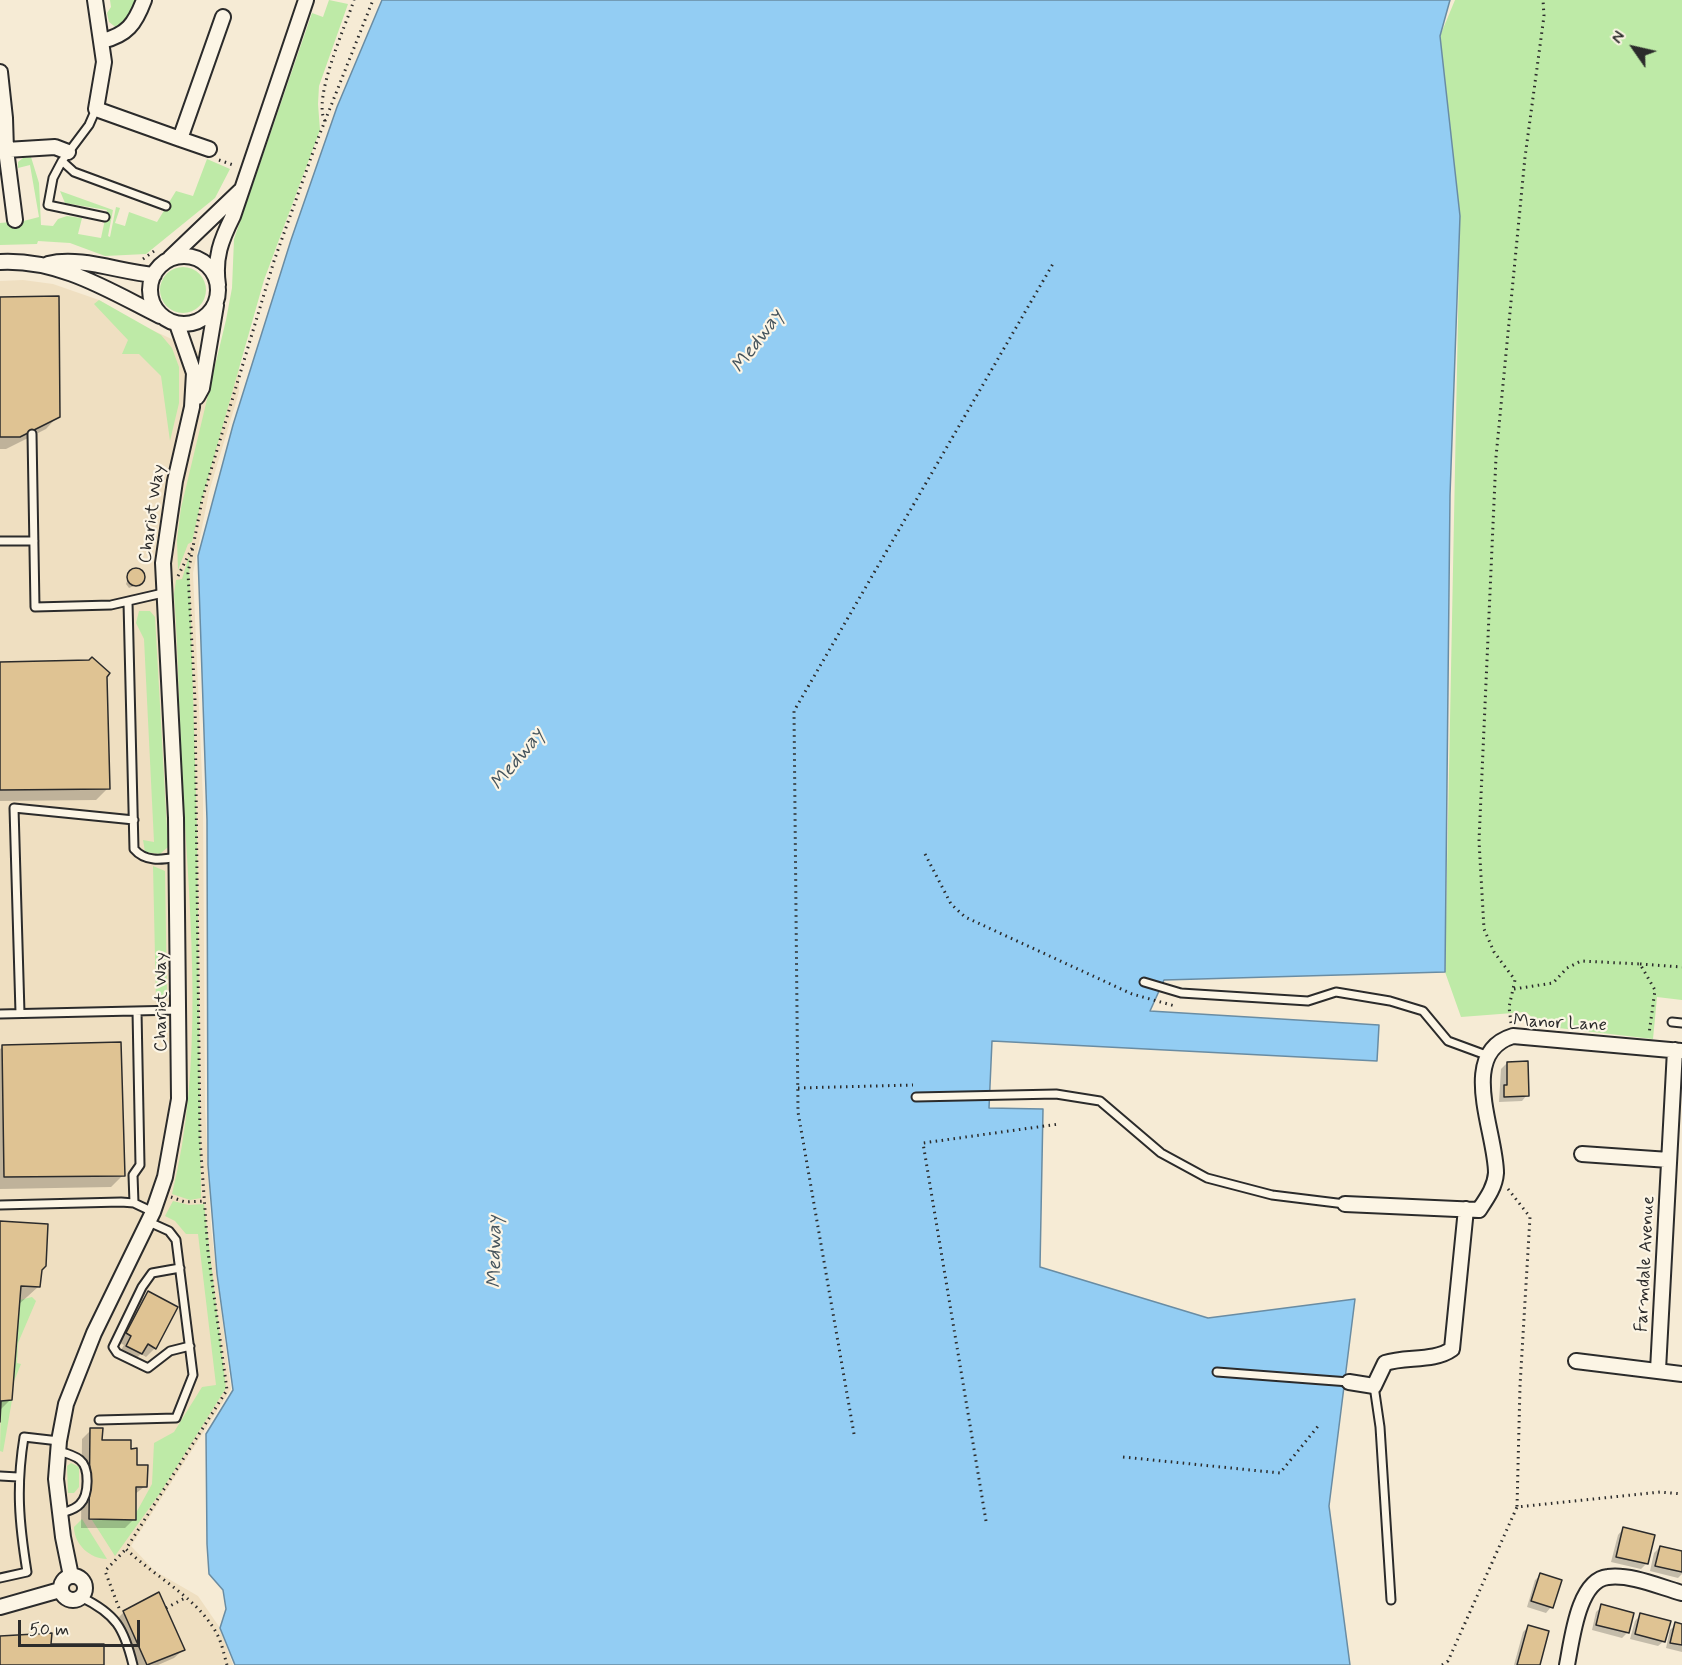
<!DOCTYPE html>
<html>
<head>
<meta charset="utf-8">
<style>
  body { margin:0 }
  #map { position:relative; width:1682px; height:1665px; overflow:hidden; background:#f6ebd5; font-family:Mynerve,sans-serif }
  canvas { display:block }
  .north { position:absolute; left:1604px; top:18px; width:60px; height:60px; -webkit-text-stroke:4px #fcf5e5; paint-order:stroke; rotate:304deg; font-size:16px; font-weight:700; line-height:24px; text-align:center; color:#2b2b2b }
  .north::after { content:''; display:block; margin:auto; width:21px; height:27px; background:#2b2b2b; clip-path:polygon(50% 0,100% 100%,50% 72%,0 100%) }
  .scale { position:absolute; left:18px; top:1620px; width:122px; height:27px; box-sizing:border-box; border:3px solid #2b2b2b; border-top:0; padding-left:8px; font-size:18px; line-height:21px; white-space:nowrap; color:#2b2b2b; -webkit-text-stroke:4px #fcf5e5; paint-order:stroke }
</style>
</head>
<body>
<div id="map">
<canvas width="1682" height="1665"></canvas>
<div class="north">N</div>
<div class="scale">50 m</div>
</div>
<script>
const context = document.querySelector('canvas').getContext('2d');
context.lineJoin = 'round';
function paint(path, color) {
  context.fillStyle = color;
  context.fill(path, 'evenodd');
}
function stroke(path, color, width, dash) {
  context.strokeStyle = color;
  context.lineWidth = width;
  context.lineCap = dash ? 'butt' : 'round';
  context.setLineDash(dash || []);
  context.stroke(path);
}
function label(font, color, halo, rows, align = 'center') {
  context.font = font + ' Mynerve,sans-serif';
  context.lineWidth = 4.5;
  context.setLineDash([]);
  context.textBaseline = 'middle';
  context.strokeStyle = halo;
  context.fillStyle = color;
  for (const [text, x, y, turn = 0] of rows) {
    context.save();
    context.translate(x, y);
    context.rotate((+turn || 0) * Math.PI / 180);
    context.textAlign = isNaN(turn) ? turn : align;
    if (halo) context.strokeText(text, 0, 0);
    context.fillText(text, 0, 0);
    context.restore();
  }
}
const built = new Path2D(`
  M 23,280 L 53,284 L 99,300 L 139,324 L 239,370 L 239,392 L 209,492 L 193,573 L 203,799 L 205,1109 L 211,1228 L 231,1389 L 131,1546 L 155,1571 L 198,1596 L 220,1628 L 233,1665 L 0,1665 L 0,281 Z`);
const green = new Path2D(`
  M 110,0 L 139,0 L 133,17 L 118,29 L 109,22 L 107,13 L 111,7 Z
  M 329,0 L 348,4 L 319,86 L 318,104 L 320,130 L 264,280 L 200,506 L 192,542 L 188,544 L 178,570 L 177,540 L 181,508 L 226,320 L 232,288 L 234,239 L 312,13 L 323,17 Z
  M 1455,0 L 1682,0 L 1682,1000 L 1657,997 L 1653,1039 L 1541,1026 L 1526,1012 L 1461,1017 L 1445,972 L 1460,216 L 1440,36 Z
  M 31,157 L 39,183 L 41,225 L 53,226 L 58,219 L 67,216 L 82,218 L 78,234 L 101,238 L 107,210 L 65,203 L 60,191 L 113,210 L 108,236 L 110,237 L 116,207 L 120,208 L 115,223 L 125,226 L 129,212 L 157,222 L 176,191 L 193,196 L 207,159 L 230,169 L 215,198 L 146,254 L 105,256 L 70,243 L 38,241 L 37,244 L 0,245 L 0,223 L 11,222 L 12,224 L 39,217 L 30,165 L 18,168 L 18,162 L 23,158 Z
  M160 290a23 23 0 1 1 46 0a23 23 0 1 1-46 0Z
  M 99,300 L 161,335 L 172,348 L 179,367 L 179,403 L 170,441 L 161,376 L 139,354 L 122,354 L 128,340 L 94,304 Z
  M 189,556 L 197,831 L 201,1198 L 190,1200 L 172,1194 C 204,1067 191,923 183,793 C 179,727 179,660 174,594 L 176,580 L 182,579 Z
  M 139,611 L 150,611 L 155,617 L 168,847 L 160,854 L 145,852 L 143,840 L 154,842 L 144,639 L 136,623 Z
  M 153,866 L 165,871 L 167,996 L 156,1002 Z
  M 173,1201 L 189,1205 L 204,1204 L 226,1388 L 160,1493 L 115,1556 L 92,1520 L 136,1519 L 136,1513 L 152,1484 L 154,1443 L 174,1432 L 202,1387 L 216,1385 L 198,1234 L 186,1234 L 175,1221 L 165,1216 Z
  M 32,1297 L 36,1301 L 18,1343 L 17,1363 L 21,1364 L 12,1386 L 20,1300 Z
  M 12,1400 L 3,1452 L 0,1451 L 1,1401 Z
  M 71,1463 L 79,1467 L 79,1487 L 74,1493 L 68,1493 L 67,1466 Z
  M 82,1519 L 107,1559 C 90,1559 74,1544 74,1527 Z`);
const water = new Path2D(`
  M 382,0 L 1450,0 L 1440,36 L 1460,216 L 1450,495 L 1445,972 L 1164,980 L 1150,1011 L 1379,1025 L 1377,1061 L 992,1041 L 989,1108 L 1043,1109 L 1040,1267 L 1208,1318 L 1355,1299 L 1329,1506 L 1350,1665 L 235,1665 L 220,1628 L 226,1609 L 223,1590 L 209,1574 L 207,1544 L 206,1434 L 233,1390 L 217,1274 L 208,1165 L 207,820 L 198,556 L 233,425 L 291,240 L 337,107 Z`);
const shadow = new Path2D(`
  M 0,299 L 58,416 L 46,429 L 6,449 L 0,449 Z
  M 138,568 L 142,573 L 136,585 L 129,588 L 126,584 L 130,573 Z
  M 0,664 L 106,677 L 108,788 L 96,800 L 0,801 Z
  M 3,1047 L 123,1175 L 111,1187 L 0,1189 L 0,1049 Z
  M 1507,1063 L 1527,1095 L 1522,1101 L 1499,1102 L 1501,1069 Z
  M 0,1223 L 40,1270 L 38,1287 L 18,1305 L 10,1400 L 0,1410 Z
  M 148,1293 L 155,1348 L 146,1357 L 141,1354 L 132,1362 L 118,1355 L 124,1345 L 118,1342 L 139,1302 Z
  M 91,1430 L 101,1441 L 130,1450 L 145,1486 L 134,1495 L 134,1519 L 125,1528 L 81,1528 L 82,1439 Z
  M 1623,1529 L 1647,1563 L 1641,1569 L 1611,1562 L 1618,1535 Z
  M 1660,1547 L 1682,1553 L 1682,1574 L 1678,1578 L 1650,1571 L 1654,1553 Z
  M 1541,1575 L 1551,1607 L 1546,1613 L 1527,1607 L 1535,1580 Z
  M 1602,1606 L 1628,1632 L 1622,1638 L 1592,1630 L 1596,1612 Z
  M 124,1612 L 183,1650 L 174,1658 L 158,1665 L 134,1665 L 115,1621 Z
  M 1640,1615 L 1664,1641 L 1658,1646 L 1630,1639 L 1635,1621 Z
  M 1676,1624 L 1682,1626 L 1682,1652 L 1666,1648 L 1670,1630 Z
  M 1528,1627 L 1538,1665 L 1514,1665 L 1523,1632 Z`);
const building = new Path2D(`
  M 59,296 L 60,417 L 20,437 L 0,437 L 0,297 Z
  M127 577a9 9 0 1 1 18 0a9 9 0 1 1-18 0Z
  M 92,657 L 110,673 L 107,677 L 110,789 L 0,790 L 0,662 L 89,660 Z
  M 121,1042 L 125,1176 L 4,1177 L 2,1045 Z
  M 1528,1061 L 1529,1096 L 1504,1097 L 1504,1085 L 1507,1085 L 1507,1062 Z
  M 0,1221 L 48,1224 L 46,1266 L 42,1270 L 40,1287 L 21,1286 L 12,1400 L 1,1401 L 0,1422 Z
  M 148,1291 L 178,1307 L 156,1349 L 148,1344 L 142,1354 L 126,1346 L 131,1336 L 126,1333 Z
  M 90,1428 L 103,1428 L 102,1440 L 131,1440 L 131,1449 L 137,1448 L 137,1465 L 148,1465 L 147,1487 L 136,1487 L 136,1520 L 89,1519 Z
  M 1623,1527 L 1655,1535 L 1648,1564 L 1616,1557 Z
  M 1660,1546 L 1682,1551 L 1682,1572 L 1655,1566 Z
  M 1540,1573 L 1562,1580 L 1553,1608 L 1531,1601 Z
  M 159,1592 L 185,1650 L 147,1665 L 123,1611 Z
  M 1601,1604 L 1634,1613 L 1629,1633 L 1596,1625 Z
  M 1640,1613 L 1671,1621 L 1665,1642 L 1635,1634 Z
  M 1675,1622 L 1682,1624 L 1682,1645 L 1670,1643 Z
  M 1528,1625 L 1549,1631 L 1540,1665 L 1517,1665 Z
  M 52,1633 L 51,1644 L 104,1644 L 104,1665 L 0,1665 L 0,1636 Z`);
const path = new Path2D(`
  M 325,121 C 312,99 346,25 354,0
  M 219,160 L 236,166
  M 143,259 L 157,249
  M 178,576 L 192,548
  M 925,854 L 951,904 L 965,917 L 1132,994 L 1175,1006
  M 1640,964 L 1682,967
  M 1514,989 L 1553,983 L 1567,968 L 1581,961 L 1640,964 L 1655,990 L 1649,1034
  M 1511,1023 L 1509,1007 L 1515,980 L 1494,952 L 1484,929 L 1479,841 L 1496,457 L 1525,157 L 1544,16 L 1543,0
  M 798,1088 L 913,1085
  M 1508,1189 L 1530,1217 L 1520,1386 L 1517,1507 L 1660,1492 L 1682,1494
  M 171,1197 L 185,1202 L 205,1201
  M 854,1434 L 798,1112 L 794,711 L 1054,262
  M 1123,1457 L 1280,1473 L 1319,1425
  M 986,1521 L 923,1143 L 1059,1124
  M 119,1608 L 105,1571 L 126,1549
  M 166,1608 L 187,1597
  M 227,1665 C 224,1655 222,1643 217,1634 C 197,1597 156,1578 126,1549 L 227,1390 L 208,1252 L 200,1139 L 195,700 L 188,573 L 202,500 L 274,261 L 317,141 L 373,0
  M 1442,1665 L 1448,1661 L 1517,1507`);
const lane = new Path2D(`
  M 96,109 L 89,125 L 62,161 L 74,172 L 166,206
  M 62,161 L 53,178 L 48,205 L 105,217
  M 32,434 L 35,607 L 111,605 L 163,593
  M 0,541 L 34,541
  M 128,602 L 134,849 C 145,862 161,860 177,857
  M 1144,982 L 1181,993 L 1308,1001 L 1336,992 L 1390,1001 L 1423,1011 L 1448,1041 L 1486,1055
  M 20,1013 L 14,808 L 134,820
  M 0,1014 L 179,1010
  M 1672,1022 L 1682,1023
  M 916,1097 L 1056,1094 L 1100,1101 L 1161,1153 L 1207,1178 L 1272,1195 L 1345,1204
  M 134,1203 L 133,1175 L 140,1165 L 137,1011
  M 0,1205 L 121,1202 L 134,1203 L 153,1212
  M 180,1268 L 152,1273 L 142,1287 L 113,1347 L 117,1353 L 148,1368 L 170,1351 L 190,1346
  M 1217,1372 L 1349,1382
  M 1374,1386 L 1380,1427 L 1391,1600
  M 99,1420 L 176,1418 L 193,1375 L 176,1240 L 169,1231 L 149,1222
  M 58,1451 C 66,1453 74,1455 80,1460 C 90,1468 89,1495 80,1504 C 75,1510 67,1511 59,1514
  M 0,1476 L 18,1477
  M 0,1578 L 27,1572 C 19,1522 16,1487 24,1437 L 59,1441
  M 81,1597 C 116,1614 124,1628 133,1665`);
const street = new Path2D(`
  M 95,0 L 104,62 L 96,109 L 180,139 L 223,17
  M 102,41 C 127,35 135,24 144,0
  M 0,72 L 5,118
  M 0,118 L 5,118 L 6,150 L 55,147 L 68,152
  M 180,139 L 209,149
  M 6,150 L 15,220
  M150 290a34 34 0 1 1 68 0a34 34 0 1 1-68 0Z
  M 170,258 L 240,191
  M 0,262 C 60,259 108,290 160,316
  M 48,264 C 80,256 120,272 154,275
  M 218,285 C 214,258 221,240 233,216 L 306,0
  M 197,397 L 202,388 L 216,305
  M 1582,1154 L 1669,1160
  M 1345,1204 L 1479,1210 C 1487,1198 1495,1187 1496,1173 C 1496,1132 1457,1053 1513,1036 L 1682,1051
  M 1576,1361 L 1682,1374
  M 1658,1370 L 1675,1050
  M 1349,1382 L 1374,1386 L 1385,1363 C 1406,1356 1434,1362 1452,1349 L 1466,1209
  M61 1588a12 12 0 1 1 24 0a12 12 0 1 1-24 0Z
  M 71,1576 L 63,1537 L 56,1479 L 59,1441 L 66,1404 L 94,1333 L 153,1212 L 165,1177 L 179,1099 L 176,818 L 163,563 L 175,481 L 192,407 L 194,373 L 177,324
  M 0,1607 L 60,1590
  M 1567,1665 C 1572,1640 1578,1580 1608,1577 C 1631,1574 1660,1587 1682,1593`);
const streetNames = [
  ["Chariot Way",153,514,-82],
  ["Chariot Way",162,1002,-90],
  ["Manor Lane",1560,1024,3],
  ["Farmdale Avenue",1646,1264,-87]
];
const waterNames = [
  ["Medway",758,342,-54],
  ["Medway",518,760,-51],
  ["Medway",496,1252,-90]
];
paint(built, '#efdfc1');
paint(green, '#beeaa7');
paint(water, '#93cdf3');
stroke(water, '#698ca3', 1.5);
paint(shadow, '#0003');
paint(building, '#dfc393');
stroke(building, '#2b2b2b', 1.5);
stroke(lane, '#2b2b2b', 11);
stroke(street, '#2b2b2b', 18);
stroke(path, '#2b2b2b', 3, [1.5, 4.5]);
stroke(lane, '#fcf5e5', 7);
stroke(street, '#fcf5e5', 14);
label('18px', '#2b2b2b', '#fcf5e5', streetNames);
label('italic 20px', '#45545d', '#fcf5e5', waterNames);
</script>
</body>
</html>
